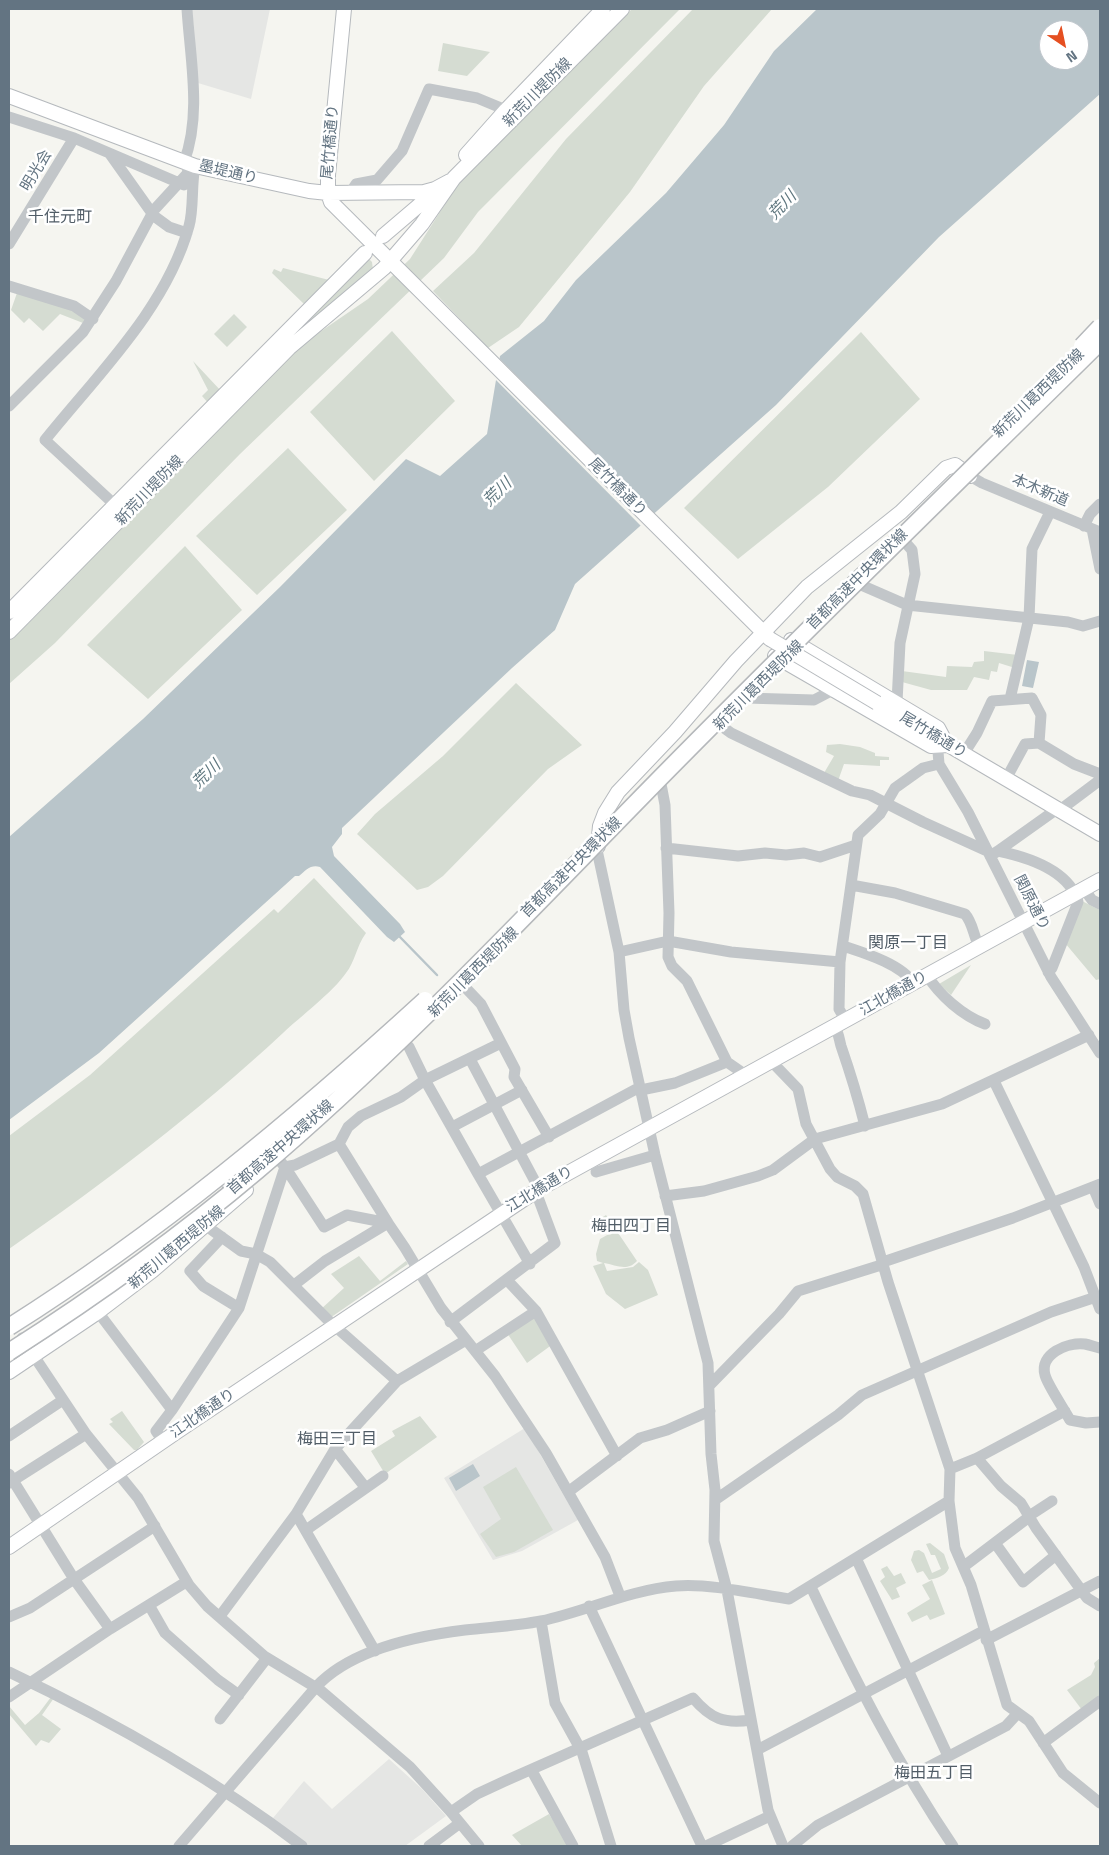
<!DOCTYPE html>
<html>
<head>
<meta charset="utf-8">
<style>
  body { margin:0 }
  #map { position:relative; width:1109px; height:1855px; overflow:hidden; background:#f5f5f0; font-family:"Titillium Web",sans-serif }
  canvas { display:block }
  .frame { position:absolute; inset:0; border:10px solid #637482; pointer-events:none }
  .north { position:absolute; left:1039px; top:20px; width:50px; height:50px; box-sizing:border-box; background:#fff; border:1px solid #c1c7cd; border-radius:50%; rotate:146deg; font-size:14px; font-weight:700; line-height:20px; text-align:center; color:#637482 }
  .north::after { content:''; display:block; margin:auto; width:18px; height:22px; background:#e54f21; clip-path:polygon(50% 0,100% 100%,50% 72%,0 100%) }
</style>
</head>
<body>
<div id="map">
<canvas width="1109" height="1855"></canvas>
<div class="frame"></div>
<div class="north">N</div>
</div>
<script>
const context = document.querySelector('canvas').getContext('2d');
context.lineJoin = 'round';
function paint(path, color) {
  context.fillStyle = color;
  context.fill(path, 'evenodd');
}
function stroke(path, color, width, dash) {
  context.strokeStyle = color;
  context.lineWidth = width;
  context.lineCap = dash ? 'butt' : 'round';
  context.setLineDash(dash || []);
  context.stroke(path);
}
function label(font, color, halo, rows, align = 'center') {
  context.font = font + ' "Titillium Web","Noto Sans JP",sans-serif';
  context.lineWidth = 5;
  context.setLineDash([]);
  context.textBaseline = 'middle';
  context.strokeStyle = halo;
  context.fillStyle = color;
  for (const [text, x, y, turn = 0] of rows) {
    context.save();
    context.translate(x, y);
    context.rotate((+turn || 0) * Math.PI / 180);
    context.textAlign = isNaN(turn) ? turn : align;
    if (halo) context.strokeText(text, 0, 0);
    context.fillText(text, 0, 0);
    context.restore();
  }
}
const built = new Path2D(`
  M 192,9 L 270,9 L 251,99 L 198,83 Z
  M 525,1428 L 578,1520 L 522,1551 L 493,1560 L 444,1478 Z
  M 389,1759 L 422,1789 L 446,1816 L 405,1846 L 307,1846 L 273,1818 L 304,1781 L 332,1809 Z`);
const green = new Path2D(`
  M 632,9 L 680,9 L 478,212 L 444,258 L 240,454 L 55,643 L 9,684 L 9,637 L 295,349 L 368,299 L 410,259 L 461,179 Z
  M 693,9 L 772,9 L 704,86 L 630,192 L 519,327 L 488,348 L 433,291 L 474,253 L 566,139 Z
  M 443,43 L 490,52 L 467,76 L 438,71 Z
  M 368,258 L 372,262 L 373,270 L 285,344 L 317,306 Z
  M 283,268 L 329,280 L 304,304 L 272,273 L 274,269 L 281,272 Z
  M 17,293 L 74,310 L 86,319 L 83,323 L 60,314 L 43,331 L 29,318 L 24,323 L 11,310 Z
  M 234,314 L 247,327 L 227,347 L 214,334 Z
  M 392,331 L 455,401 L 374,481 L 310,412 Z
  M 861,332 L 920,399 L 828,487 L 738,559 L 684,508 Z
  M 193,361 L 222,392 L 209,404 L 202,396 L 208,390 Z
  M 288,448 L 347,510 L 257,595 L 196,536 Z
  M 185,546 L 242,610 L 148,699 L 87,645 Z
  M 984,651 L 1018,655 L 1015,668 L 999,663 L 997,672 L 991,671 L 989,680 L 974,677 L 967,690 L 931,690 L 902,682 L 902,671 L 946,677 L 947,666 L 972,667 L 974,662 L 984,661 Z
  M 516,683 L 582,745 L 548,769 L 443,876 L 428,887 L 417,890 L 357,834 L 375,814 L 443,756 Z
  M 840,744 L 860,747 L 875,753 L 875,756 L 889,757 L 889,760 L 880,760 L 880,766 L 844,764 L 838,781 L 824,773 L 834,756 L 826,752 L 827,745 Z
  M 314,878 L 366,933 C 356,947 355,962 346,973 C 333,992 301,1016 283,1033 C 197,1113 104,1183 9,1249 L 9,1136 L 90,1075 L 274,909 L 278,913 Z
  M 1082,901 L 1100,910 L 1100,979 L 1096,980 L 1065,943 Z
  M 971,965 L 951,995 L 939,984 Z
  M 606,1215 L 637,1261 C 627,1272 616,1265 604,1263 L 607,1271 L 633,1267 L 639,1262 L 648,1270 L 658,1295 L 625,1309 L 606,1294 L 593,1266 L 603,1263 L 597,1261 L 596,1254 L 600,1239 L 609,1234 L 603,1217 Z
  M 359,1256 L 380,1281 L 406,1261 L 408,1264 L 330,1318 L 320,1310 L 344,1288 L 331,1274 Z
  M 534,1315 L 553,1344 L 527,1363 L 507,1333 Z
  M 122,1411 L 144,1442 L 137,1450 L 134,1450 L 109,1424 L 113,1422 L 110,1419 Z
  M 420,1416 L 437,1437 L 385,1474 L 371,1451 L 395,1436 L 392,1431 Z
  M 516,1467 L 553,1530 L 514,1552 L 496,1557 L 480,1534 L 501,1519 L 483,1487 Z
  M 930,1543 L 944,1554 L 949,1568 C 946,1576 937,1578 929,1580 L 923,1571 L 917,1573 L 911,1560 L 914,1551 L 919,1550 L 924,1553 L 932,1573 L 941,1569 L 935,1555 L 931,1555 L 926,1544 Z
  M 887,1566 L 894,1576 L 901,1573 L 906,1583 L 896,1588 L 900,1597 L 892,1600 L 880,1581 L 885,1577 L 881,1569 Z
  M 932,1580 L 945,1614 L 930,1620 L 927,1615 L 912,1622 L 907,1613 L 930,1599 L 922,1585 Z
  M 1100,1658 L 1100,1696 L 1082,1710 L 1067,1690 L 1091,1675 L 1095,1667 L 1094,1663 Z
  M 51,1697 L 54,1698 L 42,1715 L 61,1729 L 49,1743 L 41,1740 L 36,1746 L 9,1714 L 9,1706 L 25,1725 L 39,1713 Z
  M 549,1814 L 569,1846 L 522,1846 L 512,1835 Z`);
const water = new Path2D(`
  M 817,9 L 1100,9 L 1100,94 L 939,237 L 776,405 L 575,584 L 555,630 L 512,668 L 342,828 L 342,834 L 332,847 L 334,856 L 400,924 L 405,932 L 394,942 L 387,937 L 320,867 C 311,864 306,870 299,876 L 295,876 L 99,1053 L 9,1120 L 9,837 L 143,719 L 280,587 L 406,459 L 440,476 L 487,434 L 500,356 L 544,321 L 576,280 L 666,193 L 724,125 L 774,51 ZM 1049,30 L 1079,30 L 1079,60 L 1049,60 Z
  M 1027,660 L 1039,662 L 1033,688 L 1022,686 Z
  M 473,1464 L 480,1476 L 456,1491 L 449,1478 Z`);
const pier = new Path2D(`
  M 497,356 L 656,515 L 642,527 L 494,378 Z`);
const stream = new Path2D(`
  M 398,935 L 437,975`);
const minor = new Path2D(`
  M 9,117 L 74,138 L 184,185
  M 110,154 L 154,216 L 169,227 L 187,233
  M 184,162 C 202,115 190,58 187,9
  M 350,193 L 356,184 L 377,180 L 402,151 L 429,89 L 477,98 L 506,110
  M 9,244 L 74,138
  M 9,286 L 74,306 L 93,319
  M 9,406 L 83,332 L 116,281 L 154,210 L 187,174 L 189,164
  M 970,476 L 982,483 L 1100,532
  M 115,505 L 45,440 C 97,375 166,309 189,226 C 194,209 191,185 195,166
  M 1084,526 L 1090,514 L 1100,504
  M 1092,529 L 1100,569
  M 861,585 L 907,605 L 1068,622 L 1083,626 L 1100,621
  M 746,698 L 814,700 L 833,690
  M 1010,699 L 1029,618 L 1032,549 L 1050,512
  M 897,702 L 900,643 L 915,574 L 912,550 L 904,541
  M 720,725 L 731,733 L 852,791 L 870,795 L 923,822 L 987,851
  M 963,755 L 977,733 L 992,701 L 1032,698 L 1041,715 L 1039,743
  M 939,764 L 968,812 L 1051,977 L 1100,1053
  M 1006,779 L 1025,744 L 1039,743 L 1074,764 L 1100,774
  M 661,784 L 665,805 L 669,913 L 668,957 L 672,966 L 687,981 L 727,1062 L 740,1071 L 744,1078
  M 1060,810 L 1100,780
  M 666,848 L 738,856 L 765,853 L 786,855 L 804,853 L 820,857 L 856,845
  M 597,850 L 619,952 L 624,1010 L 629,1038 L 655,1155 L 708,1363 L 711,1454 L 715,1490 L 714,1541 L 727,1590 L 768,1810 L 783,1846
  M 998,851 L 1057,809
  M 990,856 L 998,851 C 1027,857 1069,870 1078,902 L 1052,968 L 1048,972
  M 851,885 L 895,893 L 965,914 C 973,923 973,935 979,946
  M 1084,889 L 1092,900 L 1100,904
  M 843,946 C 864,953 901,964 913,983
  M 619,952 L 668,941 L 731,952 L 840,962
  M 927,975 C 939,995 963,1016 985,1024
  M 463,985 L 481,1004 L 515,1069 L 514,1077 L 549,1137
  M 846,1021 L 839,1009 L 840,962 L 858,835 L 880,814 L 895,788 L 923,768 L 939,764 L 937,739
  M 835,1027 C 839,1034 839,1039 841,1046 C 850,1072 858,1098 865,1126
  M 404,1042 L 409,1047 L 425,1080 L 478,1174
  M 470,1059 L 539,1189
  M 772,1062 L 798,1089 L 806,1124 L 830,1169 L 837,1177 L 855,1186 L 863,1194 L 888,1282 L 950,1469 L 949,1501 L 955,1548 L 971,1585 L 1007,1705 L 1029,1721 L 1063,1773 L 1100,1803
  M 994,1081 L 1084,1267 L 1100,1309
  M 641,1090 L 675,1083 L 727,1062
  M 452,1127 L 522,1090
  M 271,1150 L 285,1167 L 324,1227 L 347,1215 L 388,1223 L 405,1248 L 441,1308 L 495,1376 L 546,1453 L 605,1557 L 620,1596
  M 596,1172 L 655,1155
  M 1093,1187 L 1100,1204
  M 665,1196 L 704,1191 L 758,1176 L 773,1170 L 815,1139 L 942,1104 L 1089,1035
  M 205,1225 L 241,1251 L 256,1254 L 270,1262 L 329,1321 L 397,1381
  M 222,1237 L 190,1271 L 203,1286 L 239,1308
  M 530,1264 L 478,1174 L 640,1087
  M 507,1280 L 536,1311 L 617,1456
  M 294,1285 L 325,1261 L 388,1223 L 339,1144
  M 98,1312 L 172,1410
  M 450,1322 L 555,1243 L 536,1192
  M 22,1338 L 86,1434 L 138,1498 L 189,1585 L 207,1606 L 264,1656 L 320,1690 L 410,1767 L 451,1812 L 479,1846
  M 1100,1348 C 1095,1347 1090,1345 1085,1344 C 1067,1342 1039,1354 1045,1375 C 1047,1384 1064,1409 1070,1420 L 1086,1423 L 1100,1422
  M 475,1351 L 536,1311
  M 710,1385 L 779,1314 L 798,1291 L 878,1266 L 886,1261 L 1013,1218 L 1100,1184
  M 9,1436 L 63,1400
  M 163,1441 L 156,1431 L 172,1410 L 239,1308 L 285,1167 L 295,1165 L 339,1144 L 348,1127 L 361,1116 L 401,1097 L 425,1080 L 501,1043
  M 335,1449 L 365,1487
  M 977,1458 L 1001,1486 L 1021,1503 L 1036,1528 L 1087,1598 L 1100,1606
  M 950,1469 L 977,1458 L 1065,1411
  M 9,1474 L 74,1579 L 110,1629
  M 9,1483 L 86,1434
  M 568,1492 L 640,1438 L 667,1430 L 710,1411
  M 715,1500 L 838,1415 L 862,1395 L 1051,1312 L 1096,1297
  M 296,1514 L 375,1651
  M 1029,1516 L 1052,1501
  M 306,1530 L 383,1476
  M 995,1543 L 1023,1582 L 1056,1555
  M 856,1558 L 948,1756
  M 963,1567 L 1029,1517
  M 811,1587 C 853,1676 898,1765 953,1846
  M 149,1605 L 165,1633 L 218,1680 L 239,1695
  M 589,1606 L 702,1846
  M 220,1616 L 296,1514 L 335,1449 L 353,1429 L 397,1381 L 466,1340
  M 9,1617 L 30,1608 L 155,1526
  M 541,1621 L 555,1703 L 582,1752 L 611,1846
  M 986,1640 L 1100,1581
  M 9,1672 C 112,1721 211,1777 302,1846
  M 9,1697 L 110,1629 L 186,1582
  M 220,1719 L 267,1658
  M 1043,1743 L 1100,1701
  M 757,1750 L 983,1631
  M 532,1771 L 573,1846
  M 451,1812 L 477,1794 L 505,1781 L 693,1698 C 711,1719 724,1724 751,1720
  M 179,1846 L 316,1687 C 350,1650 416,1636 465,1630 C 490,1627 516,1626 541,1621 C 587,1611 629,1590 676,1586 C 709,1583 756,1594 789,1599 L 949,1501
  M 429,1846 L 460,1823
  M 706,1846 L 770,1816
  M 792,1846 L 818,1825 L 1006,1726 L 1018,1713`);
const major = new Path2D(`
  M 344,9 L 328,175 L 328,193 L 331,202 L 770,639
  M 9,96 L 195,166 L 309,191 L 328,193 L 424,192 L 435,189 L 450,181
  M 466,155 L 506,110 L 603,9
  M 383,236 L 437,190
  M 9,612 L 365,253
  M 9,632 L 289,348 L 384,268 L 422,224 L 454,178 L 622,9
  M 775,656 L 931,746 L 947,745 L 938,728 L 791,640
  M 877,703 L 1100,834
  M 598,846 L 600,826 L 605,813 L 618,792 L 675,732 L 736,661 L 807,587 L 901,512 L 946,468 L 955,465 L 970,476
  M 229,1184 L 323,1100
  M 9,1372 L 98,1312 L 152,1271 L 246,1190
  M 9,1547 L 178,1431 L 539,1189 L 1100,880`);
const majorBridge = new Path2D(`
  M 770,639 L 877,703`);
const highwayBridge = new Path2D(`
  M 1082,346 L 1100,327
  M 9,1327 C 158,1233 295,1119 425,1000
  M 9,1352 C 95,1297 179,1237 257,1171 C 402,1048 536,904 669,769 C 811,625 956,484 1100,342`);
const streetNames = [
  ["新荒川堤防線",538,93,-45],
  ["尾竹橋通り",331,142,-85],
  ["明光会",37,171,-59],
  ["墨堤通り",228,173,13],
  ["新荒川葛西堤防線",1039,394,-44],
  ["尾竹橋通り",617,488,45],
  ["新荒川堤防線",150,491,-46],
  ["本木新道",1040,491,23],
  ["首都高速中央環状線",858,580,-45],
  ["新荒川葛西堤防線",759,686,-45],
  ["尾竹橋通り",933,736,31],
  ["首都高速中央環状線",572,868,-45],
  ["関原通り",1031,903,63],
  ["新荒川葛西堤防線",474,973,-45],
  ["江北橋通り",894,994,-29],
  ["首都高速中央環状線",281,1148,-41],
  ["江北橋通り",540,1190,-31],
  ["新荒川葛西堤防線",177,1248,-40],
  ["江北橋通り",203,1414,-34]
];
const waterNames = [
  ["荒川",783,206,-46],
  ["荒川",498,493,-44],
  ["荒川",207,775,-44]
];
const neighbourhoodNames = [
  ["千住元町",60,218],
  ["関原一丁目",908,944],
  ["梅田四丁目",631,1227],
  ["梅田三丁目",337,1440],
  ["梅田五丁目",934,1774]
];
paint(built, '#e5e6e4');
paint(green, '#d5dcd2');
paint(water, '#b9c5ca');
paint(pier, '#f5f5f0');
stroke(stream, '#b9c5ca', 2.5);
stroke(major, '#b5b9bd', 16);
stroke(minor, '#c2c6c9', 11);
stroke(major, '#fff', 14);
stroke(majorBridge, '#b5b9bd', 16, []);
stroke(highwayBridge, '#b5b8bb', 19, []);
stroke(majorBridge, '#fff', 14);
stroke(highwayBridge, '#fff', 16);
label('15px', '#637482', '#fff', streetNames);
label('italic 16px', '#5f777f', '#fff', waterNames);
label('16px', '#515d67', '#fff', neighbourhoodNames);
</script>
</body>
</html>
